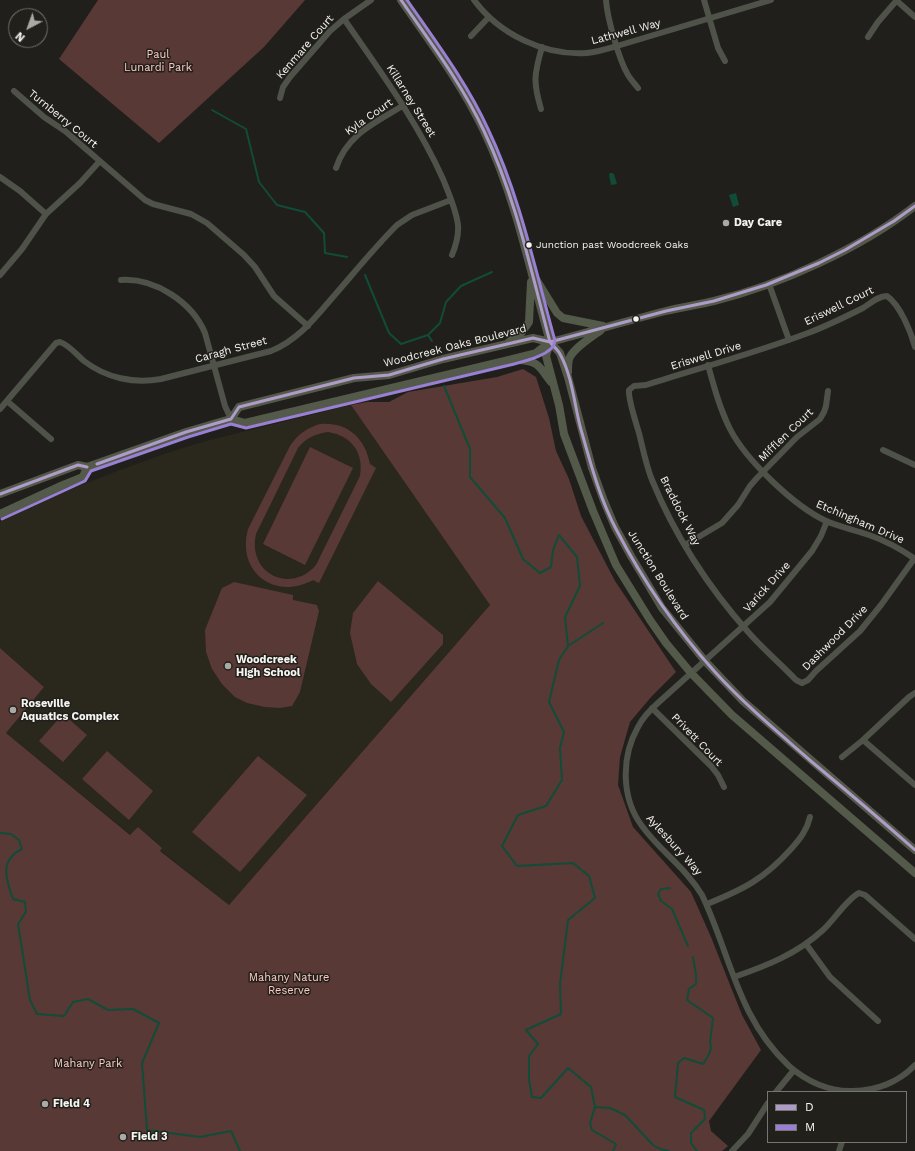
<!DOCTYPE html>
<html>
<head>
<meta charset="utf-8">
<style>
  body { margin:0 }
  #map { position:relative; width:915px; height:1151px; overflow:hidden; background:#211f1c; font-family:"Work Sans",sans-serif }
  canvas { display:block }
  .legend { position:absolute; left:767px; top:1091px; width:140px; height:52px; box-sizing:border-box; background:#22201b; border:1px solid #767571; margin:0; padding:5px 7px; list-style:none; font-size:12px; color:#f5f4f1 }
  .legend li { display:flex; align-items:center; gap:8px; height:20px }
  .legend b { width:20px; border:1px solid #767571 }
  .north { position:absolute; left:8px; top:8px; width:40px; height:40px; box-sizing:border-box; background:#22201b; border:1px solid #767571; border-radius:50%; rotate:221deg; font-size:11px; font-weight:700; line-height:16px; text-align:center; color:#f5f4f1 }
  .north::after { content:''; display:block; margin:auto; width:14px; height:18px; background:#aba9a6; clip-path:polygon(50% 0,100% 100%,50% 72%,0 100%) }
</style>
</head>
<body>
<div id="map">
<canvas width="915" height="1151"></canvas>
<ul class="legend">
<li><b style="height:5px;background:#af9bc8"></b>D</li>
<li><b style="height:5px;background:#9980d5"></b>M</li>
</ul>
<div class="north">N</div>
</div>
<script>
const context = document.querySelector('canvas').getContext('2d');
context.lineJoin = 'round';
function paint(path, color) {
  context.fillStyle = color;
  context.fill(path, 'evenodd');
}
function stroke(path, color, width, dash) {
  context.strokeStyle = color;
  context.lineWidth = width;
  context.lineCap = dash ? 'butt' : 'round';
  context.setLineDash(dash || []);
  context.stroke(path);
}
function label(font, color, halo, rows, align = 'center') {
  context.font = font + ' "Work Sans",sans-serif';
  context.lineWidth = 3;
  context.setLineDash([]);
  context.textBaseline = 'middle';
  context.strokeStyle = halo;
  context.fillStyle = color;
  for (const [text, x, y, turn = 0] of rows) {
    context.save();
    context.translate(x, y);
    context.rotate((+turn || 0) * Math.PI / 180);
    context.textAlign = isNaN(turn) ? turn : align;
    if (halo) context.strokeText(text, 0, 0);
    context.fillText(text, 0, 0);
    context.restore();
  }
}
const built = new Path2D(`
  M 351,405 L 490,605 L 229,905 L 160,850 L 161,849 L 138,828 L 131,835 L 6,733 L 44,687 L 0,648 L 0,522 L 52,497 L 109,474 L 167,453 L 206,441 Z`);
const green = new Path2D(`
  M 98,0 L 305,0 L 264,47 L 159,143 L 59,59 Z
  M 523,369 L 536,377 L 549,418 L 556,451 L 569,479 L 581,516 L 615,581 L 676,672 L 652,696 L 630,722 L 620,757 L 618,785 L 633,827 L 691,892 L 711,937 L 742,1015 L 761,1050 L 709,1121 L 711,1131 L 728,1146 L 722,1151 L 0,1151 L 0,648 L 44,687 L 6,733 L 130,835 L 138,827 L 162,848 L 160,851 L 229,905 L 490,605 L 351,405 L 367,402 L 389,402 L 408,392 L 497,377 Z
  M 320,424 C 348,422 365,438 370,464 L 376,468 L 319,583 L 313,580 C 275,601 236,572 248,529 L 290,446 C 298,434 307,428 320,424 ZM 328,432 C 352,436 364,453 360,476 L 316,565 C 290,595 247,573 256,534 L 298,448 C 306,438 315,434 328,432 Z
  M 310,447 L 353,468 L 305,565 L 263,544 Z
  M 378,581 L 443,635 L 443,644 L 391,702 L 371,684 L 357,664 L 350,633 L 353,613 Z
  M 234,582 L 293,595 L 293,600 L 317,605 L 319,611 L 300,692 L 292,706 L 280,708 L 265,707 L 247,703 L 235,697 L 222,684 L 212,669 L 206,652 L 205,630 L 222,588 Z
  M 63,714 L 87,735 L 63,762 L 39,741 Z
  M 107,751 L 153,791 L 129,820 L 82,779 Z
  M 258,756 L 307,795 L 240,872 L 192,832 Z`);
const water = new Path2D(`
  M 610,173 L 612,173 L 614,174 L 617,184 L 611,185 L 609,175 Z
  M 736,193 L 739,205 L 733,207 L 729,195 Z`);
const stream = new Path2D(`
  M 212,110 L 246,129 L 259,182 L 277,205 L 305,212 L 324,233 L 325,253 L 347,257
  M 365,275 L 389,333 L 401,344 L 428,335 L 432,341
  M 428,335 L 440,323 L 446,302 L 461,286 L 492,272
  M 444,386 L 470,449 L 470,477 L 505,518 L 523,559 L 540,573 L 551,567 L 553,550 L 559,535 L 577,557 L 580,586 L 565,617 L 568,646 L 559,660 L 549,702 L 564,732 L 560,748 L 562,780 L 546,806 L 518,815 L 502,846 L 517,866 L 573,863 L 589,876 L 595,898 L 568,920 L 560,984 L 561,1014 L 526,1030 L 538,1044 L 529,1056 L 529,1080 L 532,1097 L 541,1098 L 568,1068 L 591,1087 L 595,1107 L 590,1123 L 592,1130 L 616,1144 L 613,1151
  M 568,646 L 603,623
  M 0,833 L 11,834 L 19,840 L 22,849 C 0,860 5,877 13,899 L 25,902 L 26,912 L 18,924 L 30,1000 L 37,1014 L 64,1016 L 73,1002 L 88,999 L 108,1010 L 133,1009 L 159,1023 L 142,1063 L 147,1130 L 200,1137 L 231,1131 L 240,1151
  M 670,888 L 661,889 L 658,894 L 661,901 L 672,909 L 688,946
  M 693,957 L 696,975 L 696,984 L 689,989 L 687,1000 L 713,1018 L 710,1043 C 713,1050 707,1058 703,1064 L 684,1058 L 678,1063 L 675,1097 L 704,1110 L 705,1119 L 691,1133 L 691,1143 L 697,1151
  M 595,1107 L 610,1108 L 625,1115 L 653,1145 L 660,1149 L 669,1151`);
const minor = new Path2D(`
  M 474,0 C 499,34 544,56 587,53 C 598,52 607,49 617,46 L 771,0
  M 606,0 C 607,17 619,60 628,75 C 631,80 635,84 638,88
  M 704,0 L 718,48 L 725,61
  M 897,1 L 915,17
  M 344,19 C 380,71 417,121 443,179 C 449,194 456,209 458,225 C 459,236 456,245 452,255
  M 471,36 L 489,17
  M 868,37 L 878,22 L 897,0
  M 14,91 L 44,117 L 65,131 L 145,200 L 153,204 L 191,214 L 207,223 L 244,255 L 255,267 L 274,296 L 308,326
  M 280,98 L 283,87 L 290,77 L 330,31 L 344,19 L 371,0
  M 541,109 C 533,82 534,75 542,47
  M 336,168 C 347,134 375,123 404,105
  M 0,177 L 20,191 L 46,214
  M 0,275 L 22,249 L 46,214 L 80,183 L 99,162
  M 121,280 C 155,278 192,302 205,333 L 225,406 L 231,419
  M 769,284 L 789,340
  M 708,365 C 714,387 720,409 730,429 C 746,460 794,506 826,521 C 840,527 855,530 869,535 C 886,541 901,549 915,559
  M 7,401 L 51,439
  M 0,409 L 56,343 L 60,342 C 69,345 77,355 84,361 C 106,378 134,384 161,379 L 271,351 C 298,340 315,318 333,297 C 354,273 374,248 397,225 L 412,215 L 451,200
  M 883,450 L 915,465
  M 827,521 L 821,536 L 812,551 L 770,602 L 659,702 C 651,709 643,717 638,727 C 621,757 621,798 642,826 C 660,851 686,868 702,895 C 731,956 737,1017 789,1066 C 806,1081 829,1092 853,1091 C 876,1091 899,1082 915,1065
  M 685,545 L 722,523 L 738,505 L 750,486 L 757,478 L 797,437 L 820,419 L 824,412 L 826,406 L 828,391
  M 914,559 L 881,605 L 860,631 L 816,671 L 808,680 L 802,683 L 796,680 C 781,664 764,650 749,633 C 709,588 675,536 652,480 C 646,465 643,449 639,433 C 636,423 628,399 629,390 L 634,386 L 646,385 C 700,368 755,353 808,333 C 827,326 845,317 863,308 C 871,303 878,296 887,296 C 900,305 911,332 915,347
  M 652,708 L 711,766 L 718,775 L 724,787
  M 863,740 L 915,785
  M 842,757 L 863,740 L 909,697 L 915,693
  M 707,904 C 744,889 764,879 791,849 C 800,839 807,830 810,817
  M 806,944 L 830,977 L 878,1021
  M 734,977 C 766,966 797,954 823,930 C 834,920 847,899 859,893 L 865,895 L 915,939
  M 776,1092 L 794,1070
  M 732,1151 L 748,1134 L 768,1103
  M 839,1151 L 842,1142`);
const major = new Path2D(`
  M 401,0 C 430,42 462,84 484,131 C 516,198 530,271 550,342 L 546,356 L 559,405 L 564,434 L 593,511 L 616,565 L 650,620 L 666,643 L 691,673 L 732,715 L 915,873
  M 536,279 L 557,313 L 563,318 L 603,326
  M 550,342 L 560,353 L 568,377 L 592,468 L 604,501 L 615,527 L 631,556 L 662,608 L 705,661 L 743,701 L 915,850
  M 508,343 L 522,332 L 529,322 L 531,282
  M 520,360 C 539,361 540,368 551,382
  M 568,372 C 568,368 568,363 569,359 C 573,348 592,337 601,330
  M 231,419 L 239,407 L 354,378 L 389,375 L 443,359 L 533,338 L 550,342
  M 0,494 L 78,465 L 87,467 L 186,432 L 220,422 L 231,419 L 245,423 L 509,360 L 536,353 L 550,342 C 589,332 627,321 666,311 C 682,307 698,305 714,301 C 780,285 861,248 915,206
  M 0,514 L 63,485 L 83,477 L 87,467`);
const bus1 = new Path2D(`
  M 401,0 C 430,42 462,84 484,131 C 516,198 531,271 550,342 C 553,346 558,350 560,354 C 572,376 574,402 580,426 C 590,461 599,497 616,529 C 643,581 676,629 715,672 C 745,705 779,733 812,762 C 847,791 881,820 915,850
  M 97,464 L 186,432 L 231,419 L 239,407 L 354,378 L 389,375 L 443,359 L 533,338 L 550,342 L 666,311 L 714,301 L 766,285 L 819,263 L 845,250 L 894,221 L 915,206
  M 0,494 L 78,465 L 87,467`);
const bus2 = new Path2D(`
  M 2,519 L 85,481 L 91,471 L 188,437 L 221,427 L 231,424 L 246,428 L 510,365 C 522,362 554,355 555,341 C 535,269 520,196 488,129 C 467,83 436,42 407,0`);
const markers = [
  [726,223,4,"#aba9a6"],
  [529,245,3.5,"#f5f4f1"],
  [636,319,3.5,"#f5f4f1"],
  [228,666,4,"#aba9a6"],
  [13,710,4,"#aba9a6"],
  [45,1104,4,"#aba9a6"],
  [123,1137,4,"#aba9a6"]
];
const busNames = [
  ["Junction past Woodcreek Oaks",536,245]
];
const streetNames = [
  ["Lathwell Way",626,32,-15],
  ["Kenmare Court",305,47,-49],
  ["Killarney Street",411,101,58],
  ["Kyla Court",369,117,-35],
  ["Turnberry Court",63,119,39],
  ["Eriswell Court",839,306,-26],
  ["Woodcreek Oaks Boulevard",455,346,-14],
  ["Caragh Street",231,350,-15],
  ["Eriswell Drive",706,356,-17],
  ["Mifflen Court",786,435,-44],
  ["Braddock Way",680,511,63],
  ["Etchingham Drive",860,522,23],
  ["Junction Boulevard",658,575,58],
  ["Varick Drive",767,587,-48],
  ["Dashwood Drive",835,638,-45],
  ["Privett Court",697,740,46],
  ["Aylesbury Way",674,845,48]
];
const parkNames = [
  ["Paul",158,55],
  ["Lunardi Park",158,68],
  ["Mahany Nature",289,978],
  ["Reserve",289,991],
  ["Mahany Park",88,1064]
];
const poiNames = [
  ["Day Care",734,223],
  ["Woodcreek",236,660],
  ["High School",236,673],
  ["Roseville",21,704],
  ["Aquatics Complex",21,717],
  ["Field 4",53,1104],
  ["Field 3",131,1137]
];
paint(built, '#2a271d');
paint(green, '#583936');
paint(water, '#104c37');
stroke(stream, '#104c37', 2);
stroke(minor, '#4e5248', 6);
stroke(major, '#535a4a', 8);
stroke(bus1, '#af9bc8', 3);
stroke(bus2, '#9980d5', 3);
for (const [x, y, r, color] of markers) {
  const dot = new Path2D();
  dot.arc(x, y, r, 0, 2 * Math.PI);
  context.fillStyle = color;
  context.fill(dot);
  stroke(dot, '#22201b', 1.5);
}
label('10px', '#f5f4f1', '#22201b', busNames, 'left');
label('11px', '#f5f4f1', '#22201b', streetNames);
label('11px', '#fec8c2', '#22201b', parkNames);
label('bold 11px', '#f5f4f1', '#22201b', poiNames, 'left');
</script>
</body>
</html>
